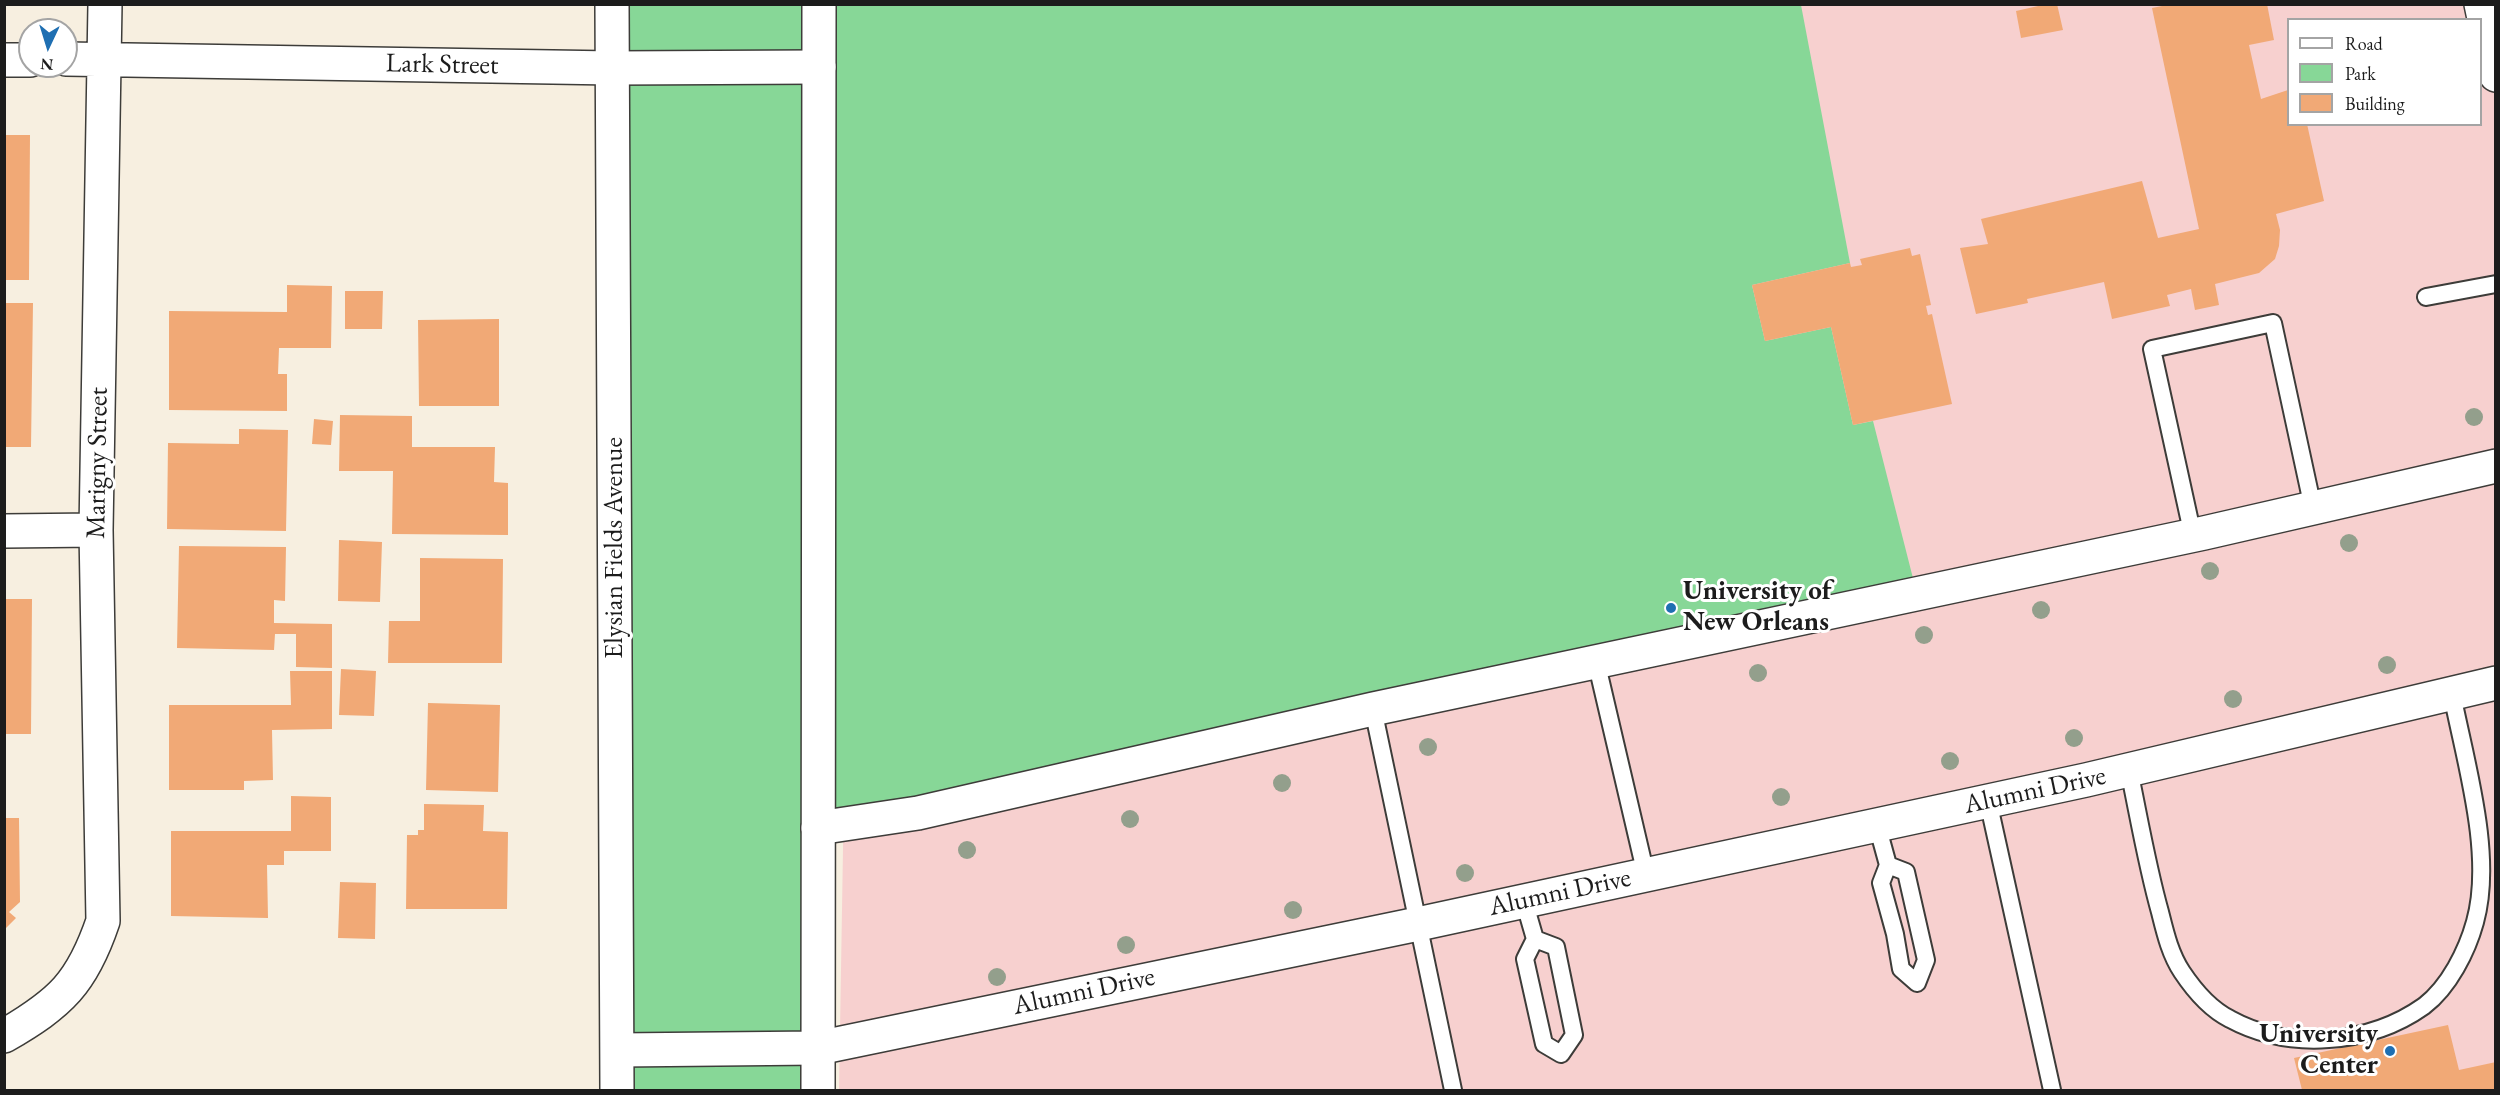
<!DOCTYPE html>
<html>
<head>
<meta charset="utf-8">
<style>
  body { margin:0 }
  #map { position:relative; width:2500px; height:1095px; overflow:hidden; background:#f7efe0; font-family:"EB Garamond",serif }
  canvas { display:block }
  .frame { position:absolute; inset:0; border:6px solid #1c1c1c; pointer-events:none }
  .legend { position:absolute; left:2287px; top:18px; width:195px; height:108px; box-sizing:border-box; background:#fff; border:2px solid #a4a4a4; margin:0; padding:8px 10px; list-style:none; font-size:18px; color:#1c1c1c }
  .legend li { display:flex; align-items:center; gap:12px; height:30px }
  .legend b { width:30px; border:2px solid #a4a4a4 }
  .north { position:absolute; left:18px; top:18px; width:60px; height:60px; box-sizing:border-box; background:#fff; border:2px solid #a4a4a4; border-radius:50%; rotate:184deg; font-size:16px; font-weight:700; line-height:24px; text-align:center; color:#1c1c1c }
  .north::after { content:''; display:block; margin:auto; width:21px; height:27px; background:#1f6fb2; clip-path:polygon(50% 0,100% 100%,50% 72%,0 100%) }
</style>
</head>
<body>
<div id="map">
<canvas width="2500" height="1095"></canvas>
<div class="frame"></div>
<ul class="legend">
<li><b style="height:8px;background:#fff"></b>Road</li>
<li><b style="height:16px;background:#87d797"></b>Park</li>
<li><b style="height:16px;background:#f1a976"></b>Building</li>
</ul>
<div class="north">N</div>
</div>
<script>
const context = document.querySelector('canvas').getContext('2d');
context.lineJoin = 'round';
function paint(path, color) {
  context.fillStyle = color;
  context.fill(path, 'evenodd');
}
function stroke(path, color, width, dash) {
  context.strokeStyle = color;
  context.lineWidth = width;
  context.lineCap = dash ? 'butt' : 'round';
  context.setLineDash(dash || []);
  context.stroke(path);
}
function label(font, color, halo, rows, align = 'center') {
  context.font = font + ' "EB Garamond",serif';
  context.lineWidth = 6;
  context.setLineDash([]);
  context.textBaseline = 'middle';
  context.strokeStyle = halo;
  context.fillStyle = color;
  for (const [text, x, y, turn = 0] of rows) {
    context.save();
    context.translate(x, y);
    context.rotate((+turn || 0) * Math.PI / 180);
    context.textAlign = isNaN(turn) ? turn : align;
    if (halo) context.strokeText(text, 0, 0);
    context.fillText(text, 0, 0);
    context.restore();
  }
}
const built = new Path2D(`
  M 857,5 L 2495,5 L 2495,1090 L 839,1090 ZM 2288,20 L 2480,20 L 2480,124 L 2288,124 Z`);
const green = new Path2D(`
  M 612,5 L 1801,5 L 1850,263 L 1752,285 L 1765,341 L 1831,327 L 1853,425 L 1873,421 L 1917,594 L 818,828 L 818,1090 L 617,1090 Z`);
const building = new Path2D(`
  M 2047,4 L 2057,4 L 2063,30 L 2021,38 L 2016,11 Z
  M 2172,4 L 2267,4 L 2274,40 L 2249,45 L 2261,99 L 2288,90 L 2288,124 L 2307,124 L 2324,201 L 2276,214 L 2280,230 L 2279,246 L 2275,259 L 2259,273 L 2215,284 L 2219,305 L 2195,310 L 2191,289 L 2167,295 L 2170,306 L 2112,319 L 2104,282 L 2027,299 L 2028,303 L 1976,314 L 1960,248 L 1988,244 L 1981,219 L 2142,181 L 2158,238 L 2199,229 L 2152,8 Z
  M 4,135 L 30,135 L 29,280 L 4,280 Z
  M 1910,248 L 1912,256 L 1920,254 L 1931,305 L 1926,306 L 1928,315 L 1932,314 L 1952,404 L 1853,425 L 1831,327 L 1765,341 L 1752,285 L 1850,263 L 1851,267 L 1862,265 L 1860,259 Z
  M 287,285 L 332,286 L 331,348 L 279,348 L 278,374 L 287,374 L 287,411 L 169,410 L 169,311 L 287,312 Z
  M 345,291 L 383,291 L 382,329 L 345,329 Z
  M 4,303 L 33,303 L 31,447 L 4,447 Z
  M 499,319 L 499,406 L 419,406 L 418,320 Z
  M 340,415 L 412,416 L 412,447 L 495,447 L 494,482 L 508,483 L 508,535 L 392,534 L 393,471 L 339,471 Z
  M 314,419 L 333,421 L 331,445 L 312,444 Z
  M 239,429 L 288,430 L 286,531 L 167,529 L 168,443 L 239,444 Z
  M 339,540 L 382,542 L 380,602 L 338,601 Z
  M 179,546 L 286,547 L 285,601 L 274,600 L 274,623 L 332,624 L 332,668 L 296,667 L 296,634 L 275,634 L 274,650 L 177,648 Z
  M 420,558 L 503,559 L 502,663 L 388,663 L 389,621 L 420,621 Z
  M 4,599 L 32,599 L 31,734 L 4,734 Z
  M 341,669 L 376,671 L 374,716 L 339,715 Z
  M 290,671 L 332,671 L 332,729 L 272,730 L 273,780 L 244,781 L 244,790 L 169,790 L 169,705 L 291,705 Z
  M 428,703 L 500,705 L 498,792 L 426,790 Z
  M 291,796 L 331,797 L 331,851 L 284,851 L 284,865 L 267,865 L 268,918 L 171,916 L 171,831 L 291,831 Z
  M 424,804 L 484,805 L 483,831 L 508,832 L 507,909 L 406,909 L 407,835 L 418,835 L 418,830 L 424,830 Z
  M 4,818 L 19,818 L 20,902 L 9,912 L 16,918 L 4,930 Z
  M 340,882 L 376,883 L 375,939 L 338,938 Z
  M 2448,1025 L 2459,1070 L 2496,1062 L 2496,1090 L 2302,1090 L 2294,1058 Z`);
const service = new Path2D(`
  M 2426,297 L 2496,284
  M 2193,536 L 2152,349 L 2273,323 L 2313,508
  M 1596,661 L 1646,875
  M 1373,709 L 1453,1090
  M 2129,770 C 2139,818 2147,866 2160,912 C 2165,932 2170,954 2182,972 C 2194,990 2210,1009 2230,1019 C 2289,1051 2369,1045 2424,1006 C 2449,987 2467,951 2475,922 C 2494,855 2465,761 2452,694
  M 1988,801 L 2052,1090
  M 1877,825 L 1888,865 L 1881,883 L 1895,934 L 1901,969 L 1917,983 L 1926,960 L 1906,872 L 1888,865
  M 1524,901 L 1535,939 L 1525,959 L 1544,1044 L 1561,1054 L 1574,1035 L 1556,947 L 1535,939`);
const minor = new Path2D(`
  M 2481,4 L 2496,75
  M 66,59 L 613,68 L 819,67
  M 4,60 L 30,60
  M 4,531 L 96,530
  M 818,828 L 918,813 L 1373,709 L 2204,533 L 2496,466
  M 4,1036 C 61,1003 82,983 103,921 L 96,530 L 105,4
  M 618,1050 L 818,1048 L 1418,924 L 2086,780 L 2496,683`);
const tertiary = new Path2D(`
  M 612,4 L 617,1090
  M 818,1090 L 819,4`);
const trees = [
  [2474,417],
  [2349,543],
  [2210,571],
  [2041,610],
  [1924,635],
  [2387,665],
  [1758,673],
  [2233,699],
  [2074,738],
  [1428,747],
  [1950,761],
  [1282,783],
  [1781,797],
  [1130,819],
  [967,850],
  [1465,873],
  [1293,910],
  [1126,945],
  [997,977]
];
const markers = [
  [1671,608,6,"#1f6fb2"],
  [2390,1051,6,"#1f6fb2"]
];
const streetNames = [
  ["Lark Street",442,65,1],
  ["Marigny Street",98,463,-89],
  ["Elysian Fields Avenue",615,548,-90],
  ["Alumni Drive",2035,791,-12],
  ["Alumni Drive",1560,893,-12],
  ["Alumni Drive",1084,992,-12]
];
const poiNames = [
  ["University of",1683,592],
  ["New Orleans",1683,623],
  ["University",2378,1035,"right"],
  ["Center",2378,1066,"right"]
];
paint(built, '#f7d0cf');
paint(green, '#87d797');
paint(building, '#f1a976');
stroke(service, '#3d3c39', 20);
stroke(minor, '#3d3c39', 36);
stroke(tertiary, '#3d3c39', 36);
stroke(service, '#fff', 16);
stroke(minor, '#fff', 33);
stroke(tertiary, '#fff', 33);
context.fillStyle = '#939f8c';
for (const [x, y] of trees) {
  context.beginPath();
  context.arc(x, y, 9, 0, 2 * Math.PI);
  context.fill();
}
for (const [x, y, r, color] of markers) {
  const dot = new Path2D();
  dot.arc(x, y, r, 0, 2 * Math.PI);
  context.fillStyle = color;
  context.fill(dot);
  stroke(dot, '#fff', 2);
}
label('27px', '#1c1c1c', '#fff', streetNames);
label('bold 27px', '#1c1c1c', '#fff', poiNames, 'left');
</script>
</body>
</html>
